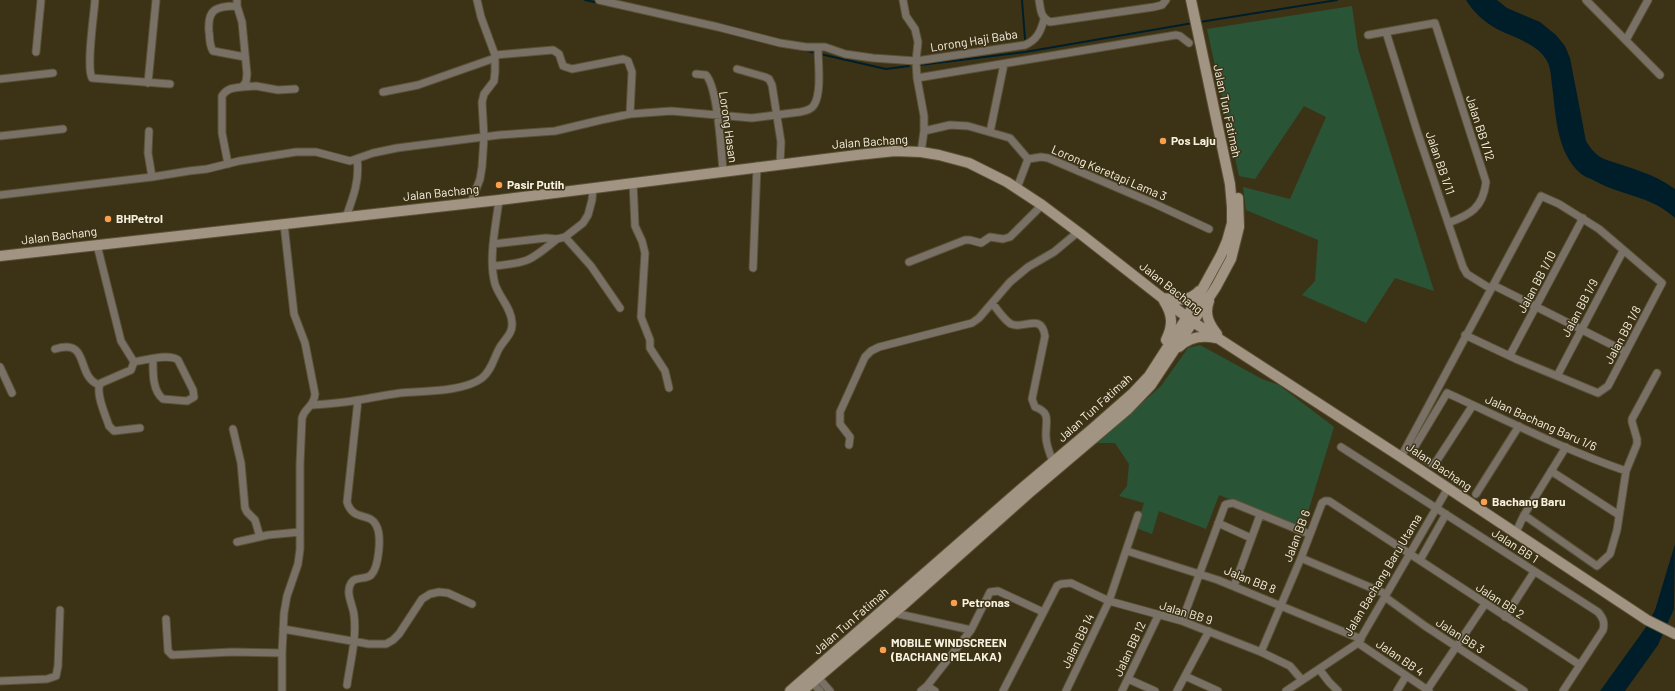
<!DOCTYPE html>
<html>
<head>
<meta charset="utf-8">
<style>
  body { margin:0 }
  canvas { display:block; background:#3c3216 }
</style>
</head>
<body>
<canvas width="1675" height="691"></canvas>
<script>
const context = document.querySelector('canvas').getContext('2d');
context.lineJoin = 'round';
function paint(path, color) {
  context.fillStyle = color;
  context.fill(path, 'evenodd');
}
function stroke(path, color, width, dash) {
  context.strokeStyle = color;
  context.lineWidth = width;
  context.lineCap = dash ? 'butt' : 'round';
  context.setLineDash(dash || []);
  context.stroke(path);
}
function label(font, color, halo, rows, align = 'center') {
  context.font = font + ' Barlow,sans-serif';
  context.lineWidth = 3;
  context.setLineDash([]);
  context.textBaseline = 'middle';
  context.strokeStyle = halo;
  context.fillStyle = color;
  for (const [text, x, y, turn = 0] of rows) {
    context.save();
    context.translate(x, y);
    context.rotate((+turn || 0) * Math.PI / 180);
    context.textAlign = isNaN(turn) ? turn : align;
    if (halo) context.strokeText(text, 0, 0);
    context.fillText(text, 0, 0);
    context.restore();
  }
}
const green = new Path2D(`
  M 1352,6 L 1358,49 L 1434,291 L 1395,278 L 1366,323 L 1302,295 L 1315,281 L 1318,240 L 1246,210 L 1243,187 L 1290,199 L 1326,117 L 1304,106 L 1255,179 L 1239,176 L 1207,29 Z
  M 1200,345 L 1262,379 L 1279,385 L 1334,427 L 1303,528 L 1219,495 L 1206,529 L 1159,511 L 1152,534 L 1136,528 L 1144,503 L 1119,496 L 1127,486 L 1129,464 L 1115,443 L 1097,443 L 1161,386 L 1188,348 Z`);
const water = new Path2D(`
  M 1466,0 L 1497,0 L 1507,8 L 1540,22 L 1556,35 L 1565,46 L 1570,58 L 1586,141 C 1591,149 1596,155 1604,159 C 1630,168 1653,173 1675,189 L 1675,218 C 1650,195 1621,196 1593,180 C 1589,178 1583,176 1580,173 C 1556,151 1556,115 1552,85 C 1551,78 1551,68 1547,61 C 1538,44 1515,38 1499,30 C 1485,23 1474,13 1466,0 Z
  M 1675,544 L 1674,609 L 1658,645 L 1625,691 L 1600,691 L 1646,627 L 1655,610 Z`);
const stream = new Path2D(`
  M 585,0 L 599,3
  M 1022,0 L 1025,39
  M 1200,22 L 1337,0
  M 803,50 L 816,53
  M 820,54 L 886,69 L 909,66
  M 920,65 L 1025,52 L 1193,23`);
const street = new Path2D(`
  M 95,0 C 94,15 86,67 92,78 L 170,84
  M 599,0 L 718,27 L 780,43 L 806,47 L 825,47 L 845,54 L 873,58 L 916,61 L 1025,45 C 1037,40 1041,31 1044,19
  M 903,0 L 906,16 L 915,29 L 918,42 L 916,61 L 917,78 L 924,116 L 924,131 L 921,152
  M 1039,0 C 1041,10 1040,17 1050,22 L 1154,7 L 1162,5 L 1166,0
  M 1586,0 L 1660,75
  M 237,6 C 216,6 207,9 209,32 C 210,38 209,45 213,51 L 245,57
  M 1386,32 L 1417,131 L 1463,267 L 1467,274 L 1491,289
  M 1368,35 L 1435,23 L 1486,182 C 1483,208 1470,215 1448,223
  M 1626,40 L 1648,0
  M 36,52 L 41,0
  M 495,55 L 553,50 L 559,54 L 563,66 L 572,69 L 623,59 L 628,61 L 632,72 L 630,114
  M 737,69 L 765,77 L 769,79 L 772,85 L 781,142 L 780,164
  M 696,74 L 706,75 C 718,88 721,151 723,170
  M 917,78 L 1176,35 L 1180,36 L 1189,43
  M 0,79 L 53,73
  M 148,83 L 156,0
  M 242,87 L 256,86 L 278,90 L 295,89
  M 383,92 L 418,85 L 495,58
  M 149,131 L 148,153 L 152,177
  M 924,131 L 950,125 L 968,126 L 1010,138 L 1028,159
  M 990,132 L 1004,64
  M 0,136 L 63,129
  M 228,164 L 222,133 L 222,96 C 227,88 233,88 242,87 L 246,82 L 247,74 L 242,22 L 237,6 L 237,0
  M 633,182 L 635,226 L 642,241 L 645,253 L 641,317 L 650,340 L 650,348 L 665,371 L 669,388
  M 1017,188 L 1028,159 L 1041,157 L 1048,158 L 1153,203 L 1209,229
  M 0,195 L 152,177 L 189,171 L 207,169 L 239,161 L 296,152 L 316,152 L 350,161 L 373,153 L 397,148 L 499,135 L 555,131 L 601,120 L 630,114 L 671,111 L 752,118 L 800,112 C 805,111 811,110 814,105 C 822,93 818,62 818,47
  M 471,202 L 480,179 L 482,167 L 484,137 L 482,102 L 484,94 L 494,81 L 495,72 L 495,55 L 481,17 L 477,0
  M 346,217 C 353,198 360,180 357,159
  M 565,237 L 591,266 L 620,308
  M 493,244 L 546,238 L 557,239 L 565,237 L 583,223 L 588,215 L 592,200 L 593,188
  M 97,245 L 121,341 L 134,362 L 131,370 L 101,383 C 94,391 106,416 109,426 L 114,431 L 140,428
  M 909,262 L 965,240 L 970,240 L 981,243 L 990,237 L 1003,239 L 1010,237 L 1042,205
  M 493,266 C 528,263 530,261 557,239
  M 753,268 L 757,166
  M 1493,285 L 1626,352
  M 992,303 C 998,310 1004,320 1011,324 C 1024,330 1041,312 1045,336 L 1032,399 L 1035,407 C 1052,413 1045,422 1046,437 C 1046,445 1050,454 1053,462
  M 55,349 C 91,338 75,376 99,385
  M 1510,355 L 1583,218
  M 134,362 C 145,360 169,353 178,360 L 193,390 L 194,397 L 187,401 L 163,399 C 152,390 153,372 153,359
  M 0,367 L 12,393
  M 1557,376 L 1623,251
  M 312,405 C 327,404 342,403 358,400 C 372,398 385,395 400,393 C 422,391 464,392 482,378 C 492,370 494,357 500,347 C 505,339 513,333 512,323 C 512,309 499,297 495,284 C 488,259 496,225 499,200
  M 1473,405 L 1434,465 L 1414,452 L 1414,448 L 1447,393 C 1506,420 1565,450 1626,471
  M 233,429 L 241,463 L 245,508 L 247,512 L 255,520 L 260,537
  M 849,445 L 850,437 L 840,424 L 840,412 L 865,357 L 871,351 L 879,347 L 972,323 L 979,318 L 1010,282 L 1028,267 L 1054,252 L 1078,232
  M 1341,447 L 1598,612 C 1603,618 1605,622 1603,630 L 1563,691
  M 1401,457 L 1541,196 L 1559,204 L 1599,229 L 1662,283 L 1608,386 L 1598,393 L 1516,359 L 1465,335
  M 1551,471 L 1619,515
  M 1476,494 L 1519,426
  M 1524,515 L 1597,566 L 1610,554 L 1617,530 L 1626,471 L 1637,444 L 1637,439 L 1632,422 L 1632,419 L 1657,373
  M 1218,523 L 1251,538
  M 1515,534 L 1524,515 L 1566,447
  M 237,542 L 268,535 L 300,532
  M 1127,551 L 1218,580 L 1361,639
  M 1301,558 L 1386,594
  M 1420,560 L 1446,514
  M 1234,586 L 1260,515
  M 1385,597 L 1425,626 L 1524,691
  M 894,613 L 971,630
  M 1505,617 L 1534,572
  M 166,619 L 168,651 L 172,655 L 232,652 L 282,653
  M 1182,621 L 1225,505 L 1227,504 L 1233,503 L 1309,534
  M 283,629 L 369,644 L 386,644 L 393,640 L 399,634 L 422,599 L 430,594 L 439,592 L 448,593 L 472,604
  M 1358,643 L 1429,691
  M 1261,652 L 1301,558 L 1322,503 L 1325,501 L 1329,501 L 1580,665
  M 1319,669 L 1329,682 L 1338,691
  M 815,674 L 830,691
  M 1185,676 L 1218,691
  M 809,679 L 820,691
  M 1128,679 L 1155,691
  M 0,681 L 47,679 L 56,676 L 58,666 L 60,610
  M 347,685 C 350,663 357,638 354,615 C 353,605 345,593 351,583 C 355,576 366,580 371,575 C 379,567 382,535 376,525 C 370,512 353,522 347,502 L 358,400
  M 927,686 L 935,691
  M 1427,690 L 1485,604
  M 282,691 L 282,653 L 284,613 L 287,596 L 298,564 L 300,549 L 300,464 L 302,418 C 305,407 314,407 315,394 L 305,343 L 294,314 L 284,224
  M 921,691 L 927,686 L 971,630 L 990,592 L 998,591 L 1043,612
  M 1003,691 L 1057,586 L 1061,584 L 1071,583 L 1109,601 L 1182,621 L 1261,652 L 1290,666 L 1302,680
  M 1066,691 L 1109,601 L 1138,515
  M 1122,691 L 1158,616
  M 1177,691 L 1209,631
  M 1286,691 L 1358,643 L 1448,488
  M 1397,691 L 1406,676`);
const secondary = new Path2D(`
  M 0,256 L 499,200 L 857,155 L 895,151 L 921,152 L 939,155 L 969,163 L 1007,182 L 1042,205 L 1082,235 L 1193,322 L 1401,457 L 1647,620 L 1675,634
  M 1162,298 C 1176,300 1189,302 1199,291
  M 1164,301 C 1173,315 1173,326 1166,340
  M 1209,301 C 1204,314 1209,324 1217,334
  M 1179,347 C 1189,337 1202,335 1216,338
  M 790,691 L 1021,489 L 1092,429 L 1133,393 L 1149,376 L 1187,317 L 1221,255 L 1227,241 L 1232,223 L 1232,207 L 1230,184 L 1191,0
  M 802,691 L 901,607 L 1028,494 L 1127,410 L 1151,385 L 1216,287 L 1231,259 L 1239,227 L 1238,198`);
const markers = [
  [1163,141,4,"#fa9f4e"],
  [499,185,4,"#fa9f4e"],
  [108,219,4,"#fa9f4e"],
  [1484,502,4,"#fa9f4e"],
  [954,603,4,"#fa9f4e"],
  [883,650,4,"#fa9f4e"]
];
const streetNames = [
  ["Lorong Haji Baba",974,41,-9],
  ["Jalan Tun Fatimah",1227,111,78],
  ["Lorong Hasan",728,127,82],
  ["Jalan BB 1/12",1480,128,72],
  ["Jalan Bachang",870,142,-4],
  ["Jalan BB 1/11",1440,163,71],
  ["Lorong Keretapi Lama 3",1109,173,23],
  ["Jalan Bachang",441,193,-6],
  ["Jalan Bachang",59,236,-7],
  ["Jalan BB 1/10",1537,282,-62],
  ["Jalan Bachang",1171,288,38],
  ["Jalan BB 1/9",1580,308,-62],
  ["Jalan BB 1/8",1623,335,-62],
  ["Jalan Tun Fatimah",1095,408,-42],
  ["Jalan Bachang Baru 1/6",1541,423,24],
  ["Jalan Bachang",1439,467,34],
  ["Jalan BB 6",1297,536,-69],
  ["Jalan BB 1",1515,546,33],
  ["Jalan Bachang Baru Utama",1383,575,-59],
  ["Jalan BB 8",1250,580,22],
  ["Jalan BB 2",1500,601,33],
  ["Jalan BB 9",1186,613,17],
  ["Jalan Tun Fatimah",851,621,-41],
  ["Jalan BB 3",1460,636,33],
  ["Jalan BB 14",1078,641,-64],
  ["Jalan BB 12",1130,649,-65],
  ["Jalan BB 4",1400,658,34]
];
const poiNames = [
  ["Pos Laju",1171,141],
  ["Pasir Putih",507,185],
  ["BHPetrol",116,219],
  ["Bachang Baru",1492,502],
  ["Petronas",962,603],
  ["MOBILE WINDSCREEN",891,643],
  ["(BACHANG MELAKA)",891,657]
];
paint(green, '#295536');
paint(water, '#001e29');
stroke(stream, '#001e29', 2);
stroke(street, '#5a5136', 9);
stroke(secondary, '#5a5136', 12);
stroke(street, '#7a7166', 7);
stroke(secondary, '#a29482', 10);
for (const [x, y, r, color] of markers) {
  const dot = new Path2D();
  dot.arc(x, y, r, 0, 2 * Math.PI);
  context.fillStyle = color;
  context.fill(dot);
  stroke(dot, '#3c3216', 1.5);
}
label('12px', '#f7f1e0', '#3c3216', streetNames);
label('bold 12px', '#f7f1e0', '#3c3216', poiNames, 'left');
</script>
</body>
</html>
